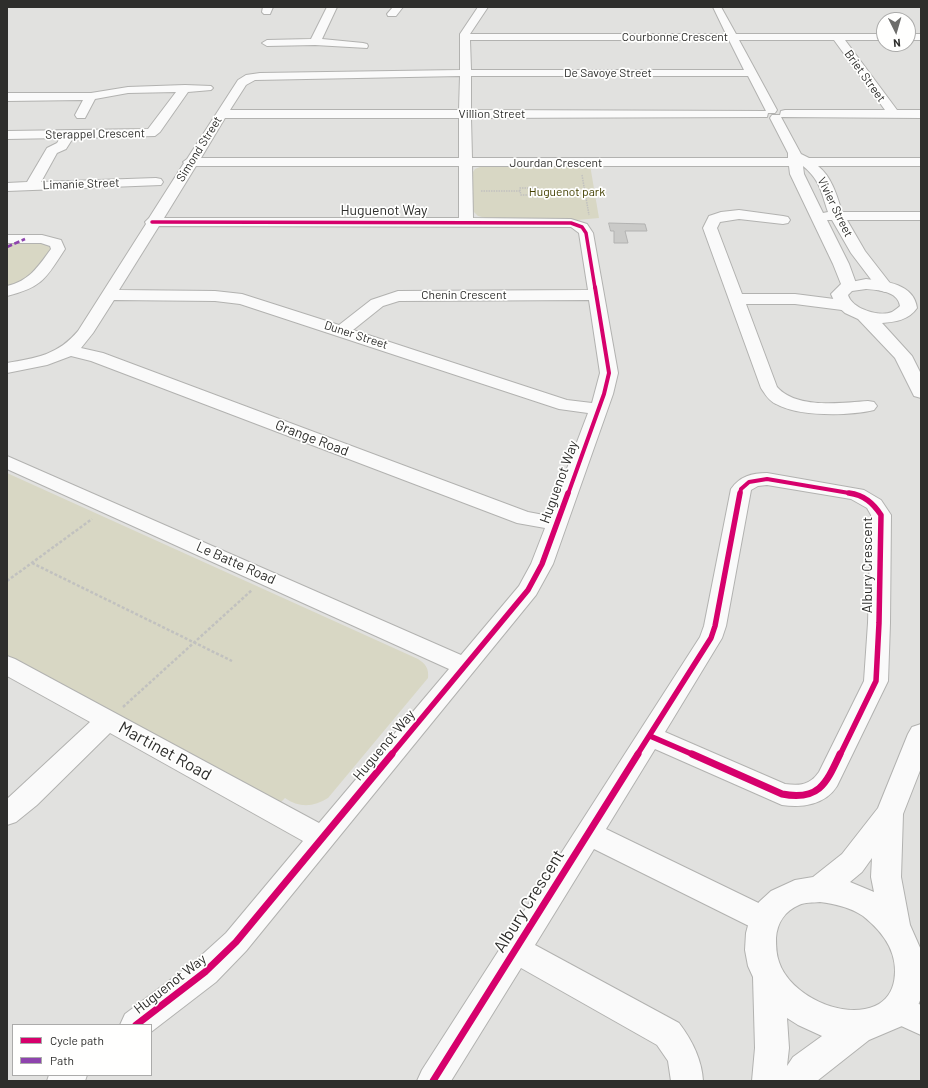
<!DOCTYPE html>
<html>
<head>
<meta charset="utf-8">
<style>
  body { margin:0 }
  #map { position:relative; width:928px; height:1088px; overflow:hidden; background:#e1e1df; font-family:Barlow,sans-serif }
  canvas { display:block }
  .frame { position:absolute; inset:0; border:8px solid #2e2e2c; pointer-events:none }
  .legend { position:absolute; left:12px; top:1024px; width:140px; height:52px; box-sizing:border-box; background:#fffffe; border:1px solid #ababaa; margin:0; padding:5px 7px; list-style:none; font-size:12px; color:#2e2e2c }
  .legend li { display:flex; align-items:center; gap:8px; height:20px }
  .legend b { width:20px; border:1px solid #ababaa }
  .north { position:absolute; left:876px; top:12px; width:40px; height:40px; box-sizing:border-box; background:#fffffe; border:1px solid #ababaa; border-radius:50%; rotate:175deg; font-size:11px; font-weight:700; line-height:16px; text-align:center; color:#2e2e2c }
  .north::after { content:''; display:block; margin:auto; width:14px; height:18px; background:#6d6d6b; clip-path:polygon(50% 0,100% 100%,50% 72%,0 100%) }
</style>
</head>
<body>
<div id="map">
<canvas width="928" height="1088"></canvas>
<div class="frame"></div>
<ul class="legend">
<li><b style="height:5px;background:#d6006c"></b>Cycle path</li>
<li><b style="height:5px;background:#8e44ad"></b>Path</li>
</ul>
<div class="north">N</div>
</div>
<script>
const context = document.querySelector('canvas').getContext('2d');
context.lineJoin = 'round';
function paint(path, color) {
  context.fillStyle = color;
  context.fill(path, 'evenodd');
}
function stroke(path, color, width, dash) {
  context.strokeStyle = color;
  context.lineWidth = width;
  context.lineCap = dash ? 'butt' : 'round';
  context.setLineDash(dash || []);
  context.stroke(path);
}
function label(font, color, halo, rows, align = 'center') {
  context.font = font + ' Barlow,sans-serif';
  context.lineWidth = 3.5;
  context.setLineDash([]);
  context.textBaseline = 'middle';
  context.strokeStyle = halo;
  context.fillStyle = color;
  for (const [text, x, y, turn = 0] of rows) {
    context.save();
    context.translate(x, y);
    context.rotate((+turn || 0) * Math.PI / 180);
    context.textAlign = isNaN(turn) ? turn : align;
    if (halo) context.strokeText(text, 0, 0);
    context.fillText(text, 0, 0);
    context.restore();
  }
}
const green = new Path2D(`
  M 485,165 L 590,165 L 599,218 L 577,220 L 565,219 L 490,219 L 478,216 L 473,211 L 473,172 L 475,169 Z
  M 38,241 L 51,245 L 52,249 L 32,278 L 7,288 L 7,242 Z
  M 7,473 L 418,659 C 426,664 429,669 428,678 L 328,798 C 314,807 299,808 285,798 L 279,804 L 7,657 Z`);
const building = new Path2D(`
  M 609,223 L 645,224 L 647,231 L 625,231 L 628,243 L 614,243 L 614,231 L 611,231 Z`);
const pathFar1 = new Path2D(`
  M 582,175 L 589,215
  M 481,191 L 520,191 L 521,195 L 539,195 L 539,191
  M 520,191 L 520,188 L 538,188 L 539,191 L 585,191`);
const path = new Path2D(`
  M 32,563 L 232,661
  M 7,581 L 92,519
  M 123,707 L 252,590`);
const street = new Path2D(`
  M 263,7 L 273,7 L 270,14 L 264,14 L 262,12 Z
  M 327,7 L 337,7 L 322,39 L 363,43 L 367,44 L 368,46 L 367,48 L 315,45 L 267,46 L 262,43 L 267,40 L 311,39 Z
  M 393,7 L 403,7 L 396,16 L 388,16 L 387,14 Z
  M 478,7 L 488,7 L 470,34 L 726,34 L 713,7 L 721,7 L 736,34 L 884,34 L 884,40 L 845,40 L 897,110 L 921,110 L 921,118 L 781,117 L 801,154 L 809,158 L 921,158 L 921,166 L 818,166 C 832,177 837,196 842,212 L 921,212 L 921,220 L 847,220 L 865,251 L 893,287 L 891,290 L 885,292 L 879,290 L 851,253 L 832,220 L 827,220 L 849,264 L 857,286 L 855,289 L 849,291 L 843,289 L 833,264 L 790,174 L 789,166 L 472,166 L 473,218 L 571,219 L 587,224 L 593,233 L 618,373 L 613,394 L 553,564 L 536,595 L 246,951 L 216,982 L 151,1032 L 151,1025 L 120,1025 L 125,1014 L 194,962 L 226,933 L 303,841 L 110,733 L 37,805 L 16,822 L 7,825 L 7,799 L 90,722 L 7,676 L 7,656 L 15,659 L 319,823 L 449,669 L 7,469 L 7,456 L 461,655 L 519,586 L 531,564 L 545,528 L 517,523 L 91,361 L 71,356 L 47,365 L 7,373 L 7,363 C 36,358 58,355 78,331 L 146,224 L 145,222 L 149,218 L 184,163 L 183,162 L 187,159 L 238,80 L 246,75 L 260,73 L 460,70 L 460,34 ZM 470,40 L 729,40 L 744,70 L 471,70 ZM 739,40 L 834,40 L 885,110 L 785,110 L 781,111 L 780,115 L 772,115 L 770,118 L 788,153 L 788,158 L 472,158 L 471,118 L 767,117 L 768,113 L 775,113 L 777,110 ZM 460,76 L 459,110 L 230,110 L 246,85 L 255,80 ZM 471,76 L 748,76 L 766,111 L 471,110 ZM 225,118 L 459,118 L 459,158 L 201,158 ZM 196,166 L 459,166 L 459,218 L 164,218 ZM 803,166 C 820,180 821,191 828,212 L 823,213 L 804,174 ZM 159,226 L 571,227 L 579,233 L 588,290 L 398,291 L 371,300 L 339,325 L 242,294 L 215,291 L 119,290 ZM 114,300 L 215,301 L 240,304 L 559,409 L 588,413 L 549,516 L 528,512 L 103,353 L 81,348 L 93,333 ZM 589,300 L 600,373 L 592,403 L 567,400 L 353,330 L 383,306 L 399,301 Z
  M 908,34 L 921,34 L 921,40 L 908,40 Z
  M 185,85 L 211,86 L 213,88 L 211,90 L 188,92 L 160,132 L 155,136 L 73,138 L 66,149 L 57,153 L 41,182 L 156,178 L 161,179 L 163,182 L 161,185 L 7,191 L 7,183 L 27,182 L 47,148 L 57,143 L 60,138 L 7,139 L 7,131 L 148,129 L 176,92 L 128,93 L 95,99 L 85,118 L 77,118 L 75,115 L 83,100 L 7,101 L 7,93 L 91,93 L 128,87 Z
  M 739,210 L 783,216 L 788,217 L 790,220 L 788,223 L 783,224 L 739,219 L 720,222 L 717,228 L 742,294 L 795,294 L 842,300 L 848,302 L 850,305 L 848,308 L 842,310 L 795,304 L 746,304 L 777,387 C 796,409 841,403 868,401 L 874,402 L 877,406 L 874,410 C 849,416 799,417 776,404 C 769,401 765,394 761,388 L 703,228 L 709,216 L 721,212 Z
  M 7,235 L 42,235 L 61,240 L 65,249 C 46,278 43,287 7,296 L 7,286 C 29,281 38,267 51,249 L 50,246 L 41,243 L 7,243 Z
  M 767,473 L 864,490 L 881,500 L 891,515 L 890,623 L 888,681 L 837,786 C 825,805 802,808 782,805 L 655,749 L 606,829 L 773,910 L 777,919 L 773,928 L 763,932 L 753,928 L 594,849 L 535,945 L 679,1023 C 692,1040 702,1060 703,1081 L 671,1081 L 668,1061 L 657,1045 L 521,968 L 451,1081 L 417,1081 L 422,1070 L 700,637 L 704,626 L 731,489 C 740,476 752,473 767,473 ZM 767,485 L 851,499 L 867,508 L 871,515 L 868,623 L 864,681 L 819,772 C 810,785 800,786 785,784 L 665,732 L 722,638 L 726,626 L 751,490 L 758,486 Z
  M 899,995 L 921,1005 L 921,1035 L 888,1020 L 884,1010 L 888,1000 Z
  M 49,1075 L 87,1075 L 85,1081 L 47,1081 Z`);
const secondary = new Path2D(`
  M 866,279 C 886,281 914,284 917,308 C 909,320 895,322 882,323 L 912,356 L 921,374 L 921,398 L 914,396 L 895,358 L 858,319 L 845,313 L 836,305 L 831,294 L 841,284 ZM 866,289 C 878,290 898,291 900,306 C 898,308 895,310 892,312 C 879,317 852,309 848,295 L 852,291 Z
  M 921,724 L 921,768 L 903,814 L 901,877 L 910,925 L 921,950 L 921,998 L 914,1015 L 902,1026 L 869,1040 L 817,1081 L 752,1081 L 755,1048 L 753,977 L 748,966 L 745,950 L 746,933 L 750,918 L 759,902 L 771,891 L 795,880 L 813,877 L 842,854 L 878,808 L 908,734 L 912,727 ZM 872,858 L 871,877 L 874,892 L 850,882 L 862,872 ZM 820,902 C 835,904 850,907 863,916 C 873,924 883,934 889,946 C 899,966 898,996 875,1006 C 842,1020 790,995 779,962 C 776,954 776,946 776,938 C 777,923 785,911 799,905 C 805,902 813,903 820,902 ZM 787,1018 L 798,1025 L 822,1036 L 793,1057 L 787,1066 L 789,1048 Z`);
const quiet = new Path2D(`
  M 7,247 L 25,239`);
const cyclewayFar3 = new Path2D(`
  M 152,222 L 571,223 L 582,227 L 586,233 L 595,288`);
const cyclewayFar2 = new Path2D(`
  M 568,494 L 604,394 L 609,373 L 595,287
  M 740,494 L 741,489 L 749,482 L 767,479 L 855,494`);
const cyclewayFar1 = new Path2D(`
  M 650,736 L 694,755
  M 391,755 L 528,590 L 542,564 L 568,493
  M 637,755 L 711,638 L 715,626 L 740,493
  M 840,755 L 876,681 L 879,623 L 881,515 C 873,503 864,495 849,493`);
const cycleway = new Path2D(`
  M 692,754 L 782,794 C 819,801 826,784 840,754
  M 136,1025 L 205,972 L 236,942 L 392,754
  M 433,1081 L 638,754`);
const farStreetnames = [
  ["Courbonne Crescent",675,37],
  ["De Savoye Street",608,73],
  ["Briet Street",865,76,54],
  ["Villion Street",492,114],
  ["Sterappel Crescent",95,134,-1],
  ["Simond Street",199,149,-58],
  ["Jourdan Crescent",556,163],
  ["Limanie Street",81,184,-2],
  ["Vivier Street",835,207,64],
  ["Chenin Crescent",464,295],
  ["Duner Street",356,335,18]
];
const farParknames = [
  ["Huguenot park",567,192]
];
const streetNames = [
  ["Huguenot Way",384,210],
  ["Grange Road",312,438,21],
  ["Huguenot Way",559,482,-70],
  ["Le Batte Road",236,563,24],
  ["Albury Crescent",867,565,-90],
  ["Huguenot Way",384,745,-50],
  ["Huguenot Way",170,984,-38]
];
const nearStreetnames = [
  ["Martinet Road",165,751,29],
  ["Albury Crescent",529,901,-58]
];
paint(green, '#d8d7c4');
paint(building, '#cacac8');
stroke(building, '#b2b2b1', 1);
stroke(street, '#b2b2b0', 2);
stroke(secondary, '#b2b2b0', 2);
stroke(pathFar1, '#c1c1bf', 1.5, [1.5, 1]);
stroke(path, '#c1c1bf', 2.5, [3, 2]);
paint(street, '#fafafa');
paint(secondary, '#fafafa');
stroke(quiet, '#8e44ad', 2.5, [5.5, 2.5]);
stroke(cyclewayFar3, '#d6006c', 3.5);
stroke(cyclewayFar2, '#d6006c', 4);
stroke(cyclewayFar1, '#d6006c', 5.5);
stroke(cycleway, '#d6006c', 7);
label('12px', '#2e2e2c', '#fffffe', farStreetnames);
label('12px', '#434000', '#fffffe', farParknames);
label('14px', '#2e2e2c', '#fffffe', streetNames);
label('17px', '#2e2e2c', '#fffffe', nearStreetnames);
</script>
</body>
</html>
